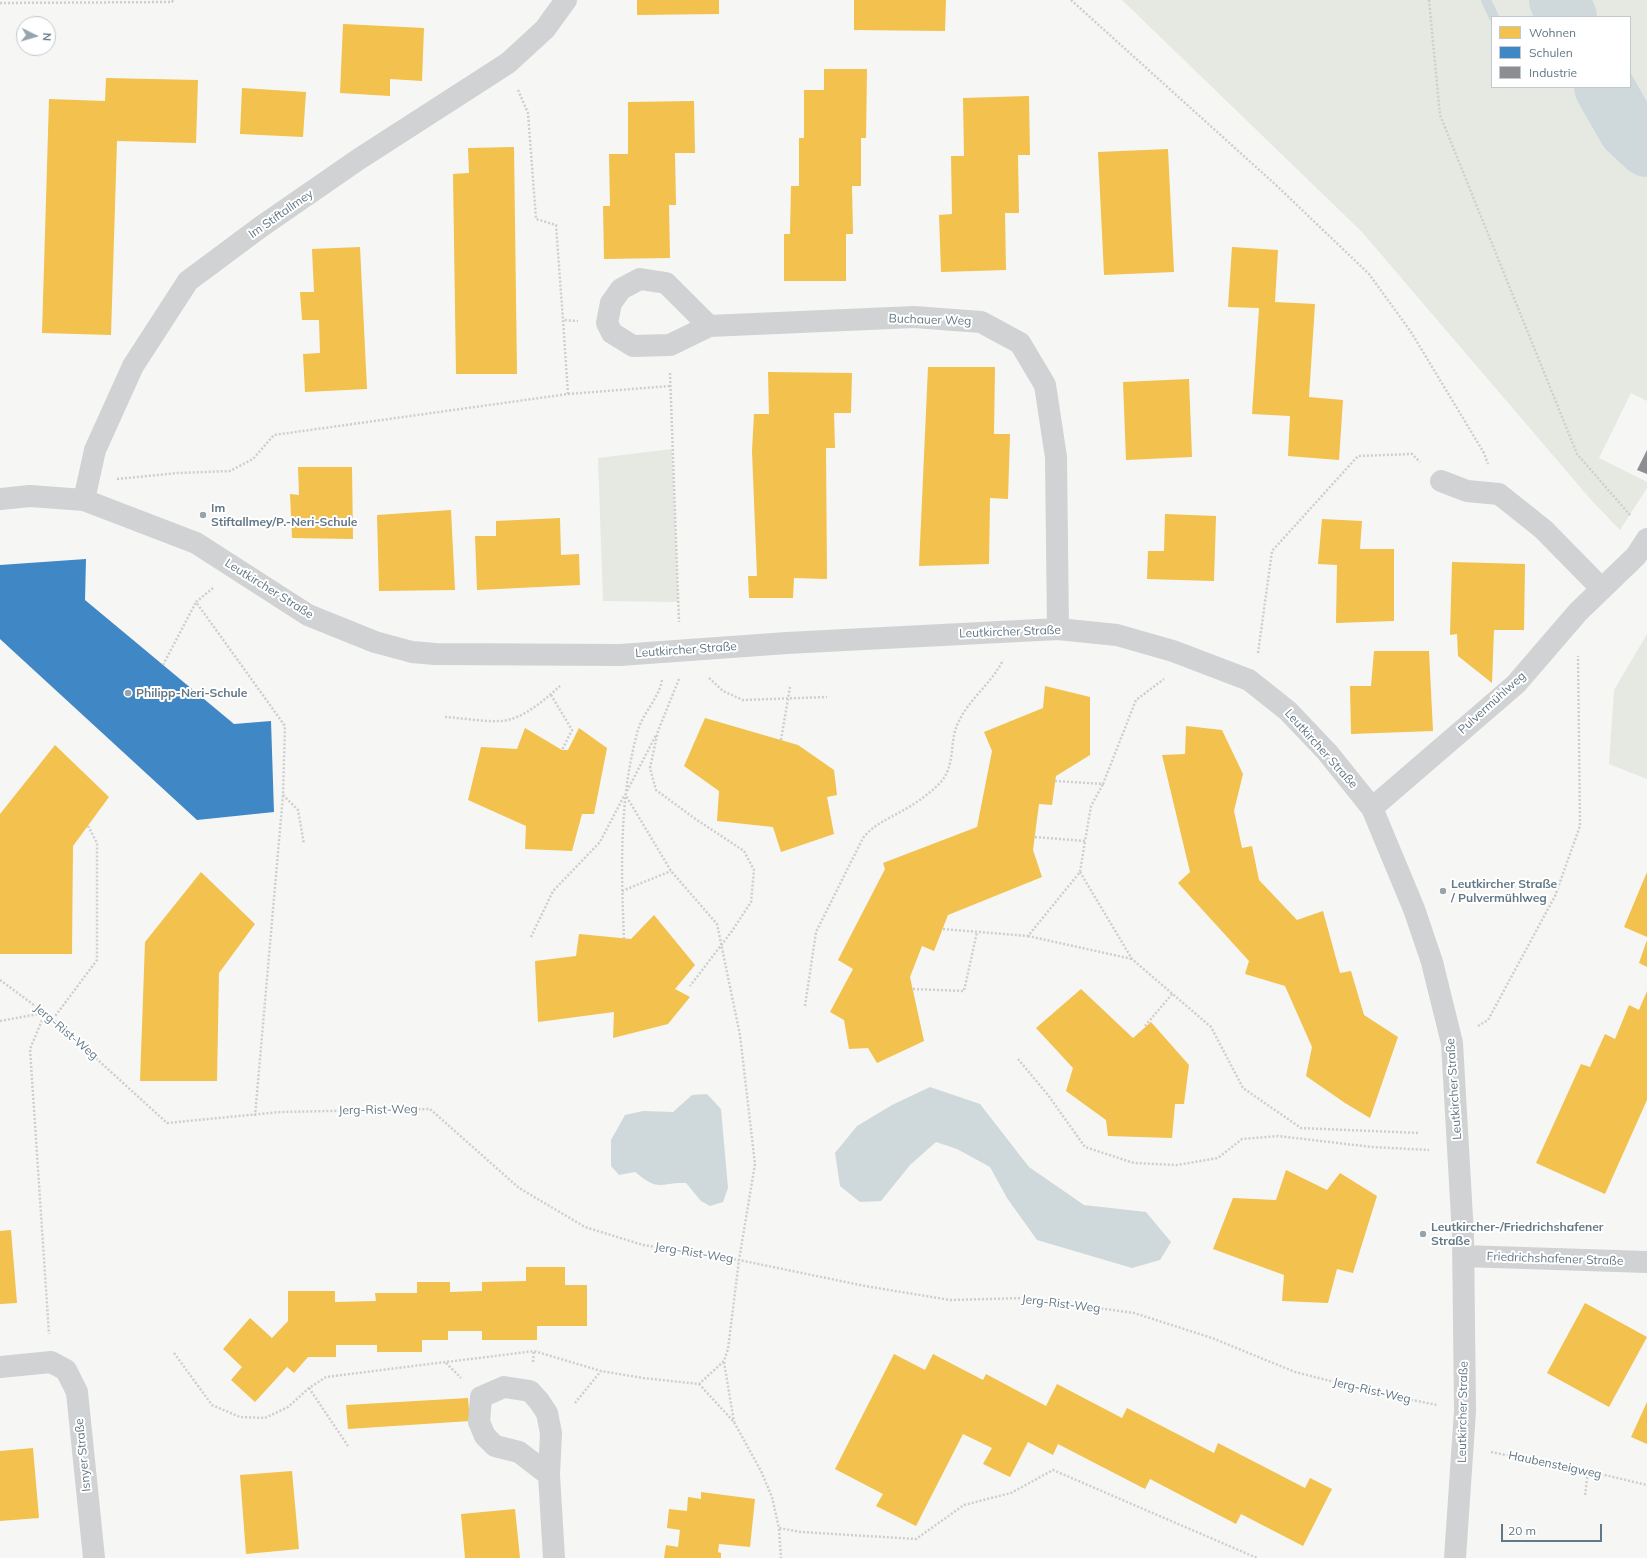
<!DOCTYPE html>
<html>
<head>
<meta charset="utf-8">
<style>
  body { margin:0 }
  #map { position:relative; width:1647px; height:1558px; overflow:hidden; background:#f6f6f4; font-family:Mulish,sans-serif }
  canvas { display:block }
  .legend { position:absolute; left:1491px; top:16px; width:140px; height:72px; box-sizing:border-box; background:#fff; border:1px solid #c0c9cf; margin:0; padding:5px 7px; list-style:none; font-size:12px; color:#627887 }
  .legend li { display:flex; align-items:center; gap:8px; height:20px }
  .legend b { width:20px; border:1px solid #c0c9cf }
  .north { position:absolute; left:16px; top:16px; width:40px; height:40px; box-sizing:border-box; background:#fff; border:1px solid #c0c9cf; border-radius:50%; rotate:95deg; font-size:11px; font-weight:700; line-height:16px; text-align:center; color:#627887 }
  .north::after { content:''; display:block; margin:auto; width:14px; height:18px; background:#96a4ad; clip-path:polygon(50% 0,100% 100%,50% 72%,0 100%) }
  .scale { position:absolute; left:1501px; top:1524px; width:101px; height:18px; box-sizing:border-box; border:2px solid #627887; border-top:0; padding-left:5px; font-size:12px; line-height:14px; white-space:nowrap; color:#627887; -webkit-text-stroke:3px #fff; paint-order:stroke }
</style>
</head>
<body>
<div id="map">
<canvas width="1647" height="1558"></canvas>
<ul class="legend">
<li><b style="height:11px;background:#f2c14e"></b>Wohnen</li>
<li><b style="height:11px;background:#3f88c5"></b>Schulen</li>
<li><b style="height:11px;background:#8d8d92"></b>Industrie</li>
</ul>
<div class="north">N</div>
<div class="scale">20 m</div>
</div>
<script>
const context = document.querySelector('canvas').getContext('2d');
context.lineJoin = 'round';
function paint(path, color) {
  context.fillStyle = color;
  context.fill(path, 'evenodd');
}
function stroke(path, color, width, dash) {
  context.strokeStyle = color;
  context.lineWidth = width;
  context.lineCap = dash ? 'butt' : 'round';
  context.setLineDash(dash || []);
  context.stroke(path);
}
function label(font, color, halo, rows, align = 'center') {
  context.font = font + ' Mulish,sans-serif';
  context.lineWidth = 4;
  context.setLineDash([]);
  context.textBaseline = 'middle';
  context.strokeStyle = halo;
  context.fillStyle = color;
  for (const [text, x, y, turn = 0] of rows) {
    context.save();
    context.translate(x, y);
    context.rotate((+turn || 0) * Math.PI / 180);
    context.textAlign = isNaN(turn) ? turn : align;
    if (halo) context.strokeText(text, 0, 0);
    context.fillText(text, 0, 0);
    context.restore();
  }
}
const green = new Path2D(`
  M 1122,0 L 1647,0 L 1647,401 L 1631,393 L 1599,458 L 1647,482 L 1647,488 L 1620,530 L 1592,501 L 1362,232 ZM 1492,17 L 1630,17 L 1630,87 L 1492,87 Z
  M 672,449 L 678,602 L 603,601 L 598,458 Z
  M 1647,634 L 1647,779 L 1609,764 L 1614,690 Z`);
const water = new Path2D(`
  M 930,1087 L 980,1104 L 1029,1167 L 1084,1205 L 1146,1212 L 1171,1242 L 1160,1260 L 1132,1268 L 1037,1240 L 1007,1198 L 990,1167 L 957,1149 L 936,1142 L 910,1165 L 881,1201 L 860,1202 L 840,1186 L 835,1153 L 857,1126 L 892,1105 Z
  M 707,1094 L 721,1109 L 728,1188 L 723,1202 L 710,1206 L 701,1201 L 686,1183 C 658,1182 661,1193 635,1172 L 619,1175 L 611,1166 L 611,1140 L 625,1115 L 643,1111 L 673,1112 L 692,1095 Z`);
const homes = new Path2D(`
  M 637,0 L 719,0 L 719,14 L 637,15 Z
  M 854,0 L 946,0 L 945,31 L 854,30 Z
  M 343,24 L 424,28 L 422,81 L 390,79 L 390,96 L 340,93 Z
  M 824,69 L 867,69 L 866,138 L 861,138 L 861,186 L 852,186 L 853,234 L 846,234 L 846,281 L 784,281 L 784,234 L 790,234 L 791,186 L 799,186 L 799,138 L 804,138 L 804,90 L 824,90 Z
  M 106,78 L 198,80 L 196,143 L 117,141 L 111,335 L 42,333 L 49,99 L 105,101 Z
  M 242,88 L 306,92 L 303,137 L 240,134 Z
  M 1029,96 L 1030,155 L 1018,155 L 1019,213 L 1005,213 L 1006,270 L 941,272 L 939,215 L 952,214 L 951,156 L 964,156 L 963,98 Z
  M 694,101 L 695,153 L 675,153 L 676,205 L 669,205 L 670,258 L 604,259 L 603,206 L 610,206 L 609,154 L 628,154 L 628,102 Z
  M 514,147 L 517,374 L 456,374 L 453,174 L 469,173 L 468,148 Z
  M 1168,149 L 1174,272 L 1104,275 L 1098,152 Z
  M 360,247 L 367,389 L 305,392 L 303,354 L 320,353 L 319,320 L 302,320 L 300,292 L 314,292 L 312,249 Z
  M 1232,247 L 1278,250 L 1275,302 L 1315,304 L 1309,397 L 1343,400 L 1339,460 L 1288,456 L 1290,416 L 1252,414 L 1259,308 L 1228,307 Z
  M 928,367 L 995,367 L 994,434 L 1010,434 L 1008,499 L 990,498 L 989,564 L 919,566 Z
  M 768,372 L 852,373 L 851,413 L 834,413 L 835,448 L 826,448 L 827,579 L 794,578 L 793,598 L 749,598 L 748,576 L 757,576 L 752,451 L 754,414 L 769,414 Z
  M 1189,379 L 1192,457 L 1126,460 L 1123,382 Z
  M 298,467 L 352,467 L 353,539 L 292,538 L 290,494 L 299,495 Z
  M 451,510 L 455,590 L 379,591 L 377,515 Z
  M 1165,514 L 1216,516 L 1214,581 L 1147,579 L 1148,551 L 1164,551 Z
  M 560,518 L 561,555 L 579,554 L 580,585 L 477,590 L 475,536 L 496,536 L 496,521 Z
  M 1322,519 L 1362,521 L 1360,549 L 1394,549 L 1394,621 L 1336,623 L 1337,565 L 1318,564 Z
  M 1452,562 L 1525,564 L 1524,630 L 1494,630 L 1492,683 L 1458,656 L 1457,634 L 1450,635 Z
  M 1374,651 L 1429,651 L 1433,731 L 1351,734 L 1350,686 L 1371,686 Z
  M 1045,686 L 1090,697 L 1090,755 L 1056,776 L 1052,805 L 1039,804 L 1033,850 L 1042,877 L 948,915 L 934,951 L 922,946 L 910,977 L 924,1041 L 877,1063 L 868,1048 L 849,1049 L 844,1020 L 830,1012 L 853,969 L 838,960 L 885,869 L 883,863 L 977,827 L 992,751 L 984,732 L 1043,708 Z
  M 705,718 L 798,745 L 834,770 L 837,795 L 827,797 L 834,834 L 781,852 L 773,827 L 717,821 L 719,791 L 684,766 Z
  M 1186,726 L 1222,730 L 1243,774 L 1234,811 L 1242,848 L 1252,846 L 1259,880 L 1297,920 L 1323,911 L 1340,973 L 1351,971 L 1364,1015 L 1398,1037 L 1370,1118 L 1345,1103 L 1306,1076 L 1312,1047 L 1285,986 L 1245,974 L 1249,961 L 1178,883 L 1190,872 L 1162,755 L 1185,754 Z
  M 525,728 L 562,750 L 568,750 L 579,728 L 607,748 L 594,814 L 582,814 L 572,851 L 525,849 L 526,826 L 468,800 L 481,747 L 517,749 Z
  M 55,745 L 109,797 L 73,846 L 72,954 L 0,954 L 0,814 Z
  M 201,872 L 255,924 L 219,973 L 217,1081 L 140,1081 L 145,942 Z
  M 1647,872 L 1647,937 L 1624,927 Z
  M 654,915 L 695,965 L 675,989 L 690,997 L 668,1024 L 613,1038 L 614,1012 L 538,1022 L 535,961 L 576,956 L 579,934 L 631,939 Z
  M 1647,940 L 1647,967 L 1639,963 Z
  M 1081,989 L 1133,1038 L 1151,1022 L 1189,1065 L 1184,1104 L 1175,1104 L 1172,1138 L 1108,1136 L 1106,1120 L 1066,1091 L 1073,1068 L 1036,1028 Z
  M 1647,991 L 1647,1100 L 1605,1194 L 1536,1163 L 1581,1064 L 1590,1067 L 1605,1034 L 1615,1039 L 1629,1005 L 1639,1010 Z
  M 1286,1170 L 1327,1190 L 1340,1173 L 1377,1196 L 1353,1273 L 1337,1269 L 1328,1303 L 1282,1301 L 1284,1275 L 1213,1249 L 1233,1198 L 1276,1200 Z
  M 11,1230 L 17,1303 L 0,1304 L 0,1231 Z
  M 526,1267 L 565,1267 L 565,1285 L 587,1285 L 587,1326 L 537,1326 L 537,1340 L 482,1340 L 482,1331 L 448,1331 L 448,1340 L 422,1340 L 422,1352 L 377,1352 L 377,1345 L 336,1345 L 336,1357 L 308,1357 L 294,1373 L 287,1367 L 255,1402 L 231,1380 L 242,1367 L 223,1349 L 250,1318 L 272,1338 L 288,1321 L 288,1291 L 335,1291 L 335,1302 L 376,1301 L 375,1293 L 417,1293 L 417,1282 L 450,1282 L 450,1292 L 482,1291 L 482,1282 L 526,1281 Z
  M 1585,1303 L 1647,1337 L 1609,1407 L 1547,1373 Z
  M 894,1354 L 925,1370 L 933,1354 L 983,1380 L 986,1374 L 1046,1406 L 1057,1384 L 1122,1418 L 1127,1408 L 1214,1453 L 1218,1443 L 1305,1488 L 1310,1478 L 1332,1489 L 1303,1546 L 1241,1514 L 1236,1524 L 1150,1479 L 1145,1489 L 1058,1444 L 1053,1455 L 1028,1442 L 1010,1477 L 983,1464 L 992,1448 L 963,1434 L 916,1526 L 876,1506 L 883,1494 L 835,1469 Z
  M 468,1398 L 470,1421 L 348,1429 L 346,1405 Z
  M 1647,1402 L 1647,1444 L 1631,1437 Z
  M 33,1448 L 39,1518 L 0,1521 L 0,1451 Z
  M 292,1471 L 299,1549 L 246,1554 L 240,1475 Z
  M 701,1492 L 755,1499 L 750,1547 L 719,1544 L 718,1552 L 721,1553 L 721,1558 L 664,1558 L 666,1545 L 678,1547 L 680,1530 L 667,1528 L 669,1509 L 687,1511 L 688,1497 L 701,1499 Z
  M 515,1509 L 520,1558 L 465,1558 L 461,1514 Z`);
const schools = new Path2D(`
  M 86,559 L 85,600 L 234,724 L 271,721 L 274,812 L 197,820 L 0,639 L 0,565 Z`);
const industry = new Path2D(`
  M 1647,450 L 1647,474 L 1637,470 Z`);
const stream = new Path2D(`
  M 1486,0 L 1494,17`);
const river = new Path2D(`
  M 1559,0 L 1567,17
  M 1604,87 L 1628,129 L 1647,147`);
const path = new Path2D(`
  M 1071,0 L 1277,186 L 1369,274 L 1411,332 L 1484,453 L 1488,464
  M 1429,0 L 1440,115 L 1577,454 L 1630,515
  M 0,3 L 172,2 L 173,0
  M 518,90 L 528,113 L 536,219 L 556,225 L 563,320
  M 670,373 L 679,622
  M 568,394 L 670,386
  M 117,479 L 178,473 L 230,471 L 253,459 L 274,435 L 568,394 L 563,320 L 578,321
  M 213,588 L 196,602 L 285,726 L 283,795 L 255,1116
  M 1258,653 L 1272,551 L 1358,456 L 1412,454 L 1420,462
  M 163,665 L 196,602
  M 709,678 L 723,691 L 743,700 L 827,697
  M 679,679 L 658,731 L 650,768 L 656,790 L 694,818 L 744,851 L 754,870 L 751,902 L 732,931 L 690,986
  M 551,695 L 572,730 L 562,750
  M 445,717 C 463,718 483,722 501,721 C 522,720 546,699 561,685
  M 781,740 L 790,687
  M 1055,781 L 1103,784 L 1136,700 L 1164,679
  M 627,791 L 656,735
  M 283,795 L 298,810 L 304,844
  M 1035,837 L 1085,841 L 1091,806 L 1103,784
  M 1080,872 L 1132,959 L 1211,1027 L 1243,1088 L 1301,1128 L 1419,1133
  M 622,891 L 671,871
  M 943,929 L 1028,936 L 1080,872 L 1085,841
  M 1028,936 L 1132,959
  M 531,937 L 553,891 L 600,842 L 624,796
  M 624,939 C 621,870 619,797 638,730 C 643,713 659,698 662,680
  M 0,980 L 53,1019 L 167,1123 L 280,1112 L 430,1109 L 519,1188 L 585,1227 L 643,1245 L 739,1260 L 865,1286 L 950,1300 L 1026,1298 L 1134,1313 L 1212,1338 L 1295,1372 L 1378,1393 L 1437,1405
  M 913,989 L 964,991 L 977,932
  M 805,1006 L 816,932 L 863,838 C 873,825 888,819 902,811 C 915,804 929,794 939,784 C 957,766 948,741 959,721 C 970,698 992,683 1003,660
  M 45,1013 L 30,1049 L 49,1334
  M 53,1019 L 97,960 L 97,843 L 88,826
  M 0,1021 L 44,1013
  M 1145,1026 L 1172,994
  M 1478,1026 L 1488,1020 L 1555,896 L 1580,826 L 1578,656
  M 1018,1059 L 1048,1095 L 1085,1147 L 1134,1163 L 1177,1165 L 1218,1158 L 1242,1139 L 1278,1136 L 1372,1147 L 1429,1150
  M 174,1353 L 212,1405 L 240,1417 L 265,1418 L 288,1407 L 309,1388 L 326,1377 L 534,1351 L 601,1371 L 643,1378 L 699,1384 L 724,1361 L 728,1349 L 739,1260 L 755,1164 L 740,1035 L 717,924 L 671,871 L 625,794
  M 533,1362 L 534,1351
  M 724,1362 L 734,1422
  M 446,1363 L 461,1378
  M 699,1384 L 734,1422 L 761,1471 L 772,1497 L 779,1528 L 801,1532 L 916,1539 L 964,1505 L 1011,1493 L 1053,1470 L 1257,1558
  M 309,1388 L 348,1446
  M 575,1403 L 601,1371
  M 1491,1452 L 1588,1471 L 1647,1485
  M 1585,1495 L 1588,1471
  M 779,1529 L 781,1558`);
const minor = new Path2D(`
  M 709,326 L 666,283 L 640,279 L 621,289 L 611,303 L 607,323 L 612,333 L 633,346 L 670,345 L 709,326 L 914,317 L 981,322 L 1020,343 L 1045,385 L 1056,457 L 1058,629
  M 1441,481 L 1467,491 L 1499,494 L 1543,529 L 1601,588
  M 0,499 L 30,496 L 84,500 L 196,543 L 308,615 L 375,642 L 412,652 L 435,654 L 620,655 L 787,643 L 1058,629 L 1117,635 L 1173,651 L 1249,680 L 1288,711 L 1327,752 L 1372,808 L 1414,909 L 1432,962 L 1452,1043 L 1463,1235 L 1465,1411 L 1455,1558
  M 84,500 L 95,450 L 133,366 L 188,281 L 262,226 L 359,159 L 508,63 L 545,29 L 566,0
  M 1372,808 L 1516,684 L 1578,612 L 1636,556 L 1647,539
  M 1463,1256 L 1647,1262
  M 0,1367 L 51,1362 L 66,1370 L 77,1392 L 94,1558
  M 549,1475 L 519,1452 L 495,1446 L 485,1436 L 479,1422 L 481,1397 L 504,1387 L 530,1391 L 539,1401 L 547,1413 L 551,1433 L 549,1475 L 554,1558`);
const markers = [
  [203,515,4,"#96a4ad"],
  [128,693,4,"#96a4ad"],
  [1443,891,4,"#96a4ad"],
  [1423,1234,4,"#96a4ad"]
];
const streetNames = [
  ["Im Stiftallmey",281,214,-35],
  ["Buchauer Weg",930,320,2],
  ["Leutkircher Straße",269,589,32],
  ["Leutkircher Straße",1010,632,-2],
  ["Leutkircher Straße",686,650,-4],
  ["Pulvermühlweg",1492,703,-42],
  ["Leutkircher Straße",1321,749,48],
  ["Jerg-Rist-Weg",66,1032,40],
  ["Leutkircher Straße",1454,1089,-94],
  ["Jerg-Rist-Weg",378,1110,-1],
  ["Jerg-Rist-Weg",694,1253,9],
  ["Friedrichshafener Straße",1555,1259,2],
  ["Jerg-Rist-Weg",1061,1304,7],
  ["Jerg-Rist-Weg",1372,1391,13],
  ["Leutkircher Straße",1463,1412,-89],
  ["Isnyer Straße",83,1455,-96],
  ["Haubensteigweg",1555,1465,12]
];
const poiNames = [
  ["Im",211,508],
  ["Stiftallmey/P.-Neri-Schule",211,522],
  ["Philipp-Neri-Schule",136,693],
  ["Leutkircher Straße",1451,884],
  ["/ Pulvermühlweg",1451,898],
  ["Leutkircher-/Friedrichshafener",1431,1227],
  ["Straße",1431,1241]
];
paint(green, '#e6e9e2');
paint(water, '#cfd9db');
paint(homes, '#f2c14e');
paint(schools, '#3f88c5');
paint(industry, '#8d8d92');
stroke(stream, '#cfd9db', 10);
stroke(river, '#cfd9db', 60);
stroke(path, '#cdcfcf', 2.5, [2, 2]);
stroke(minor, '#d1d2d3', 22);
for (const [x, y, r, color] of markers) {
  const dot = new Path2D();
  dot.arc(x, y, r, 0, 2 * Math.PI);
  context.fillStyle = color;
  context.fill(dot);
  stroke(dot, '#fff', 1.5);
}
label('12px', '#627887', '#fff', streetNames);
label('bold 12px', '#627887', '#fff', poiNames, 'left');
</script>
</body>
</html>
